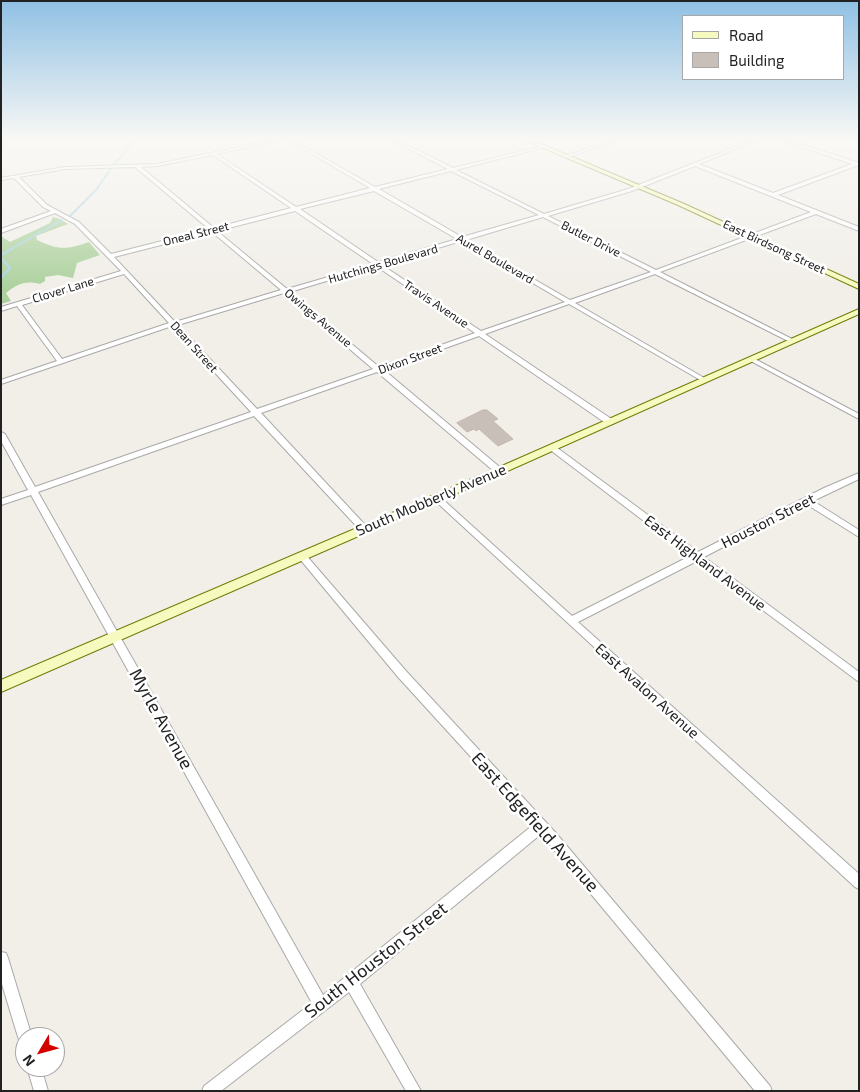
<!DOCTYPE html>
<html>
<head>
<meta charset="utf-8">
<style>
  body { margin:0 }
  #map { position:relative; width:860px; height:1092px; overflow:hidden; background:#f2efe9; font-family:"Exo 2",sans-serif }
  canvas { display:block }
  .frame { position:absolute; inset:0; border:2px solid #222; pointer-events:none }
  .legend { position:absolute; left:682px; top:15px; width:162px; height:65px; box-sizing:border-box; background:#fff; border:1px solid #a7a7a7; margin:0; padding:6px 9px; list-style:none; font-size:15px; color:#222 }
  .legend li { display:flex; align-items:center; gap:10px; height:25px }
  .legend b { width:25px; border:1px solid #a7a7a7 }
  .north { position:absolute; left:15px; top:1027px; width:50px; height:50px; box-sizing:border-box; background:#fff; border:1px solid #a7a7a7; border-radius:50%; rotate:233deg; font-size:14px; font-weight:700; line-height:20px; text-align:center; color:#222 }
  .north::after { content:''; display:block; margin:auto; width:18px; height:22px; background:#d40000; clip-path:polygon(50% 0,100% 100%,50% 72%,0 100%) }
</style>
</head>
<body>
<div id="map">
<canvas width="860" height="1092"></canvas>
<div class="frame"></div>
<ul class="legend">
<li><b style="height:6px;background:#f7fabf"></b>Road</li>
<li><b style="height:14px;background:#c7bfb8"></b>Building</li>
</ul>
<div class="north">N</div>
</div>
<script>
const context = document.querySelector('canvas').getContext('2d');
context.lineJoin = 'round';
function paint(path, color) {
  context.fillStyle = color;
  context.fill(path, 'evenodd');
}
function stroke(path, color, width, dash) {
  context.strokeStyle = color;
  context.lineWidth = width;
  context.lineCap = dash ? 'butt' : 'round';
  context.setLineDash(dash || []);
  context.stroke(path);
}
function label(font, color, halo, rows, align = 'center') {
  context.font = font + ' "Exo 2",sans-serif';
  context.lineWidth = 5;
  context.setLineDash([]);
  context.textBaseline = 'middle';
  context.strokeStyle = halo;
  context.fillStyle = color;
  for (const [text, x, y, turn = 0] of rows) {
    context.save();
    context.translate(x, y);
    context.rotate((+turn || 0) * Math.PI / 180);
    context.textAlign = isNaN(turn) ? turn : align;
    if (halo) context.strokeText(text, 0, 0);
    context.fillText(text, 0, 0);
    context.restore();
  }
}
const forest = new Path2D(`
  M 53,217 L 60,219 L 68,224 L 36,236 L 37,240 C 58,250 66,250 89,242 L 100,255 L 77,263 L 73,278 L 58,275 L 45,277 L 45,281 L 40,284 C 26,280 17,284 6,293 L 11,301 L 1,304 L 1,236 L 10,242 L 50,223 Z`);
const streamFar1 = new Path2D(`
  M 114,165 L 125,152 L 127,146 L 144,138
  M 70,216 L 97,189 L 111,168
  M 11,249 L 62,220`);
const stream = new Path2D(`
  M 1,255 L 13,248
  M 1,258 L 10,268 L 1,278`);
const building = new Path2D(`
  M 483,410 L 487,410 L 498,419 L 493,421 L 513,439 L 498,446 L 479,429 L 476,431 L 474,429 L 467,432 L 457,423 Z`);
const street = new Path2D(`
  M 283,138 L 289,138 L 375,187 L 448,169 L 388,138 L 393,138 L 453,168 L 546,145 L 546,147 L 456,170 L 544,214 L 628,189 L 758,138 L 763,138 L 699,164 L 773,193 L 852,164 L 778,139 L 778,138 L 783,138 L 856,162 L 859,162 L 859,166 L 856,166 L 778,195 L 859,227 L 859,231 L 816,214 L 660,272 L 794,340 L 794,342 L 790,342 L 655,274 L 575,303 L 706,379 L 706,381 L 702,381 L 569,304 L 485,334 L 613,420 L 613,424 L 607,424 L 479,336 L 384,370 L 502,469 L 503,471 L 502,473 L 496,473 L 377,372 L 261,413 L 367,527 L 368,529 L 367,531 L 361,531 L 254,416 L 38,492 L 323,995 L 533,825 L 398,677 L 299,558 L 298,556 L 299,554 L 305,554 L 406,671 L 555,832 L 770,1086 L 772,1091 L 755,1091 L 541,834 L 360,984 L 421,1091 L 406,1091 L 349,992 L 221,1091 L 202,1091 L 204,1086 L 312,1003 L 31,495 L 1,505 L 1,499 L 28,490 L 1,441 L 1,432 L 5,434 L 35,487 L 251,412 L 172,326 L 1,384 L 1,380 L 57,361 L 17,306 L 1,311 L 1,307 L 121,271 L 75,224 L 55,213 L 1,233 L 1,229 L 51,211 L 43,207 L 14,178 L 1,180 L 1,178 L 65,167 L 157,164 ZM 286,139 L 370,188 L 296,207 L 217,154 ZM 213,155 L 291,208 L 214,228 L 141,167 L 157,166 ZM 695,166 L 811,212 L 656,270 L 548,216 L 632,191 ZM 135,167 L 209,229 L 111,254 L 79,222 L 47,205 L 19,177 L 65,169 ZM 451,171 L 539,215 L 462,237 L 379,189 ZM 374,191 L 457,239 L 378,262 L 300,209 ZM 295,211 L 373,264 L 287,289 L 217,231 ZM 543,217 L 651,272 L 570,300 L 466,240 ZM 212,232 L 281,290 L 175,322 L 114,257 ZM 461,241 L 565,302 L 481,331 L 382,265 ZM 376,266 L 475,333 L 379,367 L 290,292 ZM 124,274 L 169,323 L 62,359 L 22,305 ZM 284,293 L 373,369 L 257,409 L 178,325 Z
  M 619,138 L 624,138 L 569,157 L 565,156 Z
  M 751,357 L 859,414 L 859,419 L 749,360 L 749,358 Z
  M 552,444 L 698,552 L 824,488 L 859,473 L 859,479 L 813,501 L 859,530 L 859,537 L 806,504 L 704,557 L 859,672 L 859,682 L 697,561 L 578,622 L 859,874 L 859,889 L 855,887 L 432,498 L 436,495 L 439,496 L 572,616 L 690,556 L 549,449 L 548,447 Z
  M 1,952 L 6,953 L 8,958 L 32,1037 L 25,1037 L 25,1044 L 20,1042 L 18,1037 L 1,981 Z
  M 27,1067 L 41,1067 L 48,1091 L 34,1091 Z`);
const secondary = new Path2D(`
  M 520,138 L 527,138 L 682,203 L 859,284 L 859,289 L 678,205 Z
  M 859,309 L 859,314 L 503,473 L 1,692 L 1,680 L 495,469 Z`);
const farStreetnames = [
  ["Oneal Street",196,234,-14],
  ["Butler Drive",591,239,27],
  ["East Birdsong Street",774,247,25],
  ["Aurel Boulevard",495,259,30],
  ["Hutchings Boulevard",383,264,-16],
  ["Clover Lane",63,290,-17],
  ["Travis Avenue",436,304,34],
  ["Owings Avenue",318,318,40],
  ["Dean Street",194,347,48],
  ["Dixon Street",410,359,-20]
];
const streetNames = [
  ["South Mobberly Avenue",431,500,-23],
  ["Houston Street",768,521,-27],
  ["East Highland Avenue",705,563,37],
  ["East Avalon Avenue",647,691,42]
];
const nearStreetnames = [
  ["Myrle Avenue",161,719,61],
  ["East Edgefield Avenue",535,822,48],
  ["South Houston Street",376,960,-38]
];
paint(forest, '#add19e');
stroke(streamFar1, '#aad3df', 2);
stroke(stream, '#aad3df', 2.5);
paint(building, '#c7bfb8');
stroke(building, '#c4b6ab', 1);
stroke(street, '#a9a9a9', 2);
stroke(secondary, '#707d05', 2);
paint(street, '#fff');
paint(secondary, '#f7fabf');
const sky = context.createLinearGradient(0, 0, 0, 290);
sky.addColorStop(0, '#8fc0e4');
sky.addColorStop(0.48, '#f9f8f5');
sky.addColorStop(1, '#f9f8f500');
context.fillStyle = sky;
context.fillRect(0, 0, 860, 290);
label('12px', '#222', '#fff', farStreetnames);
label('15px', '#222', '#fff', streetNames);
label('18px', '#222', '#fff', nearStreetnames);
</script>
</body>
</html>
